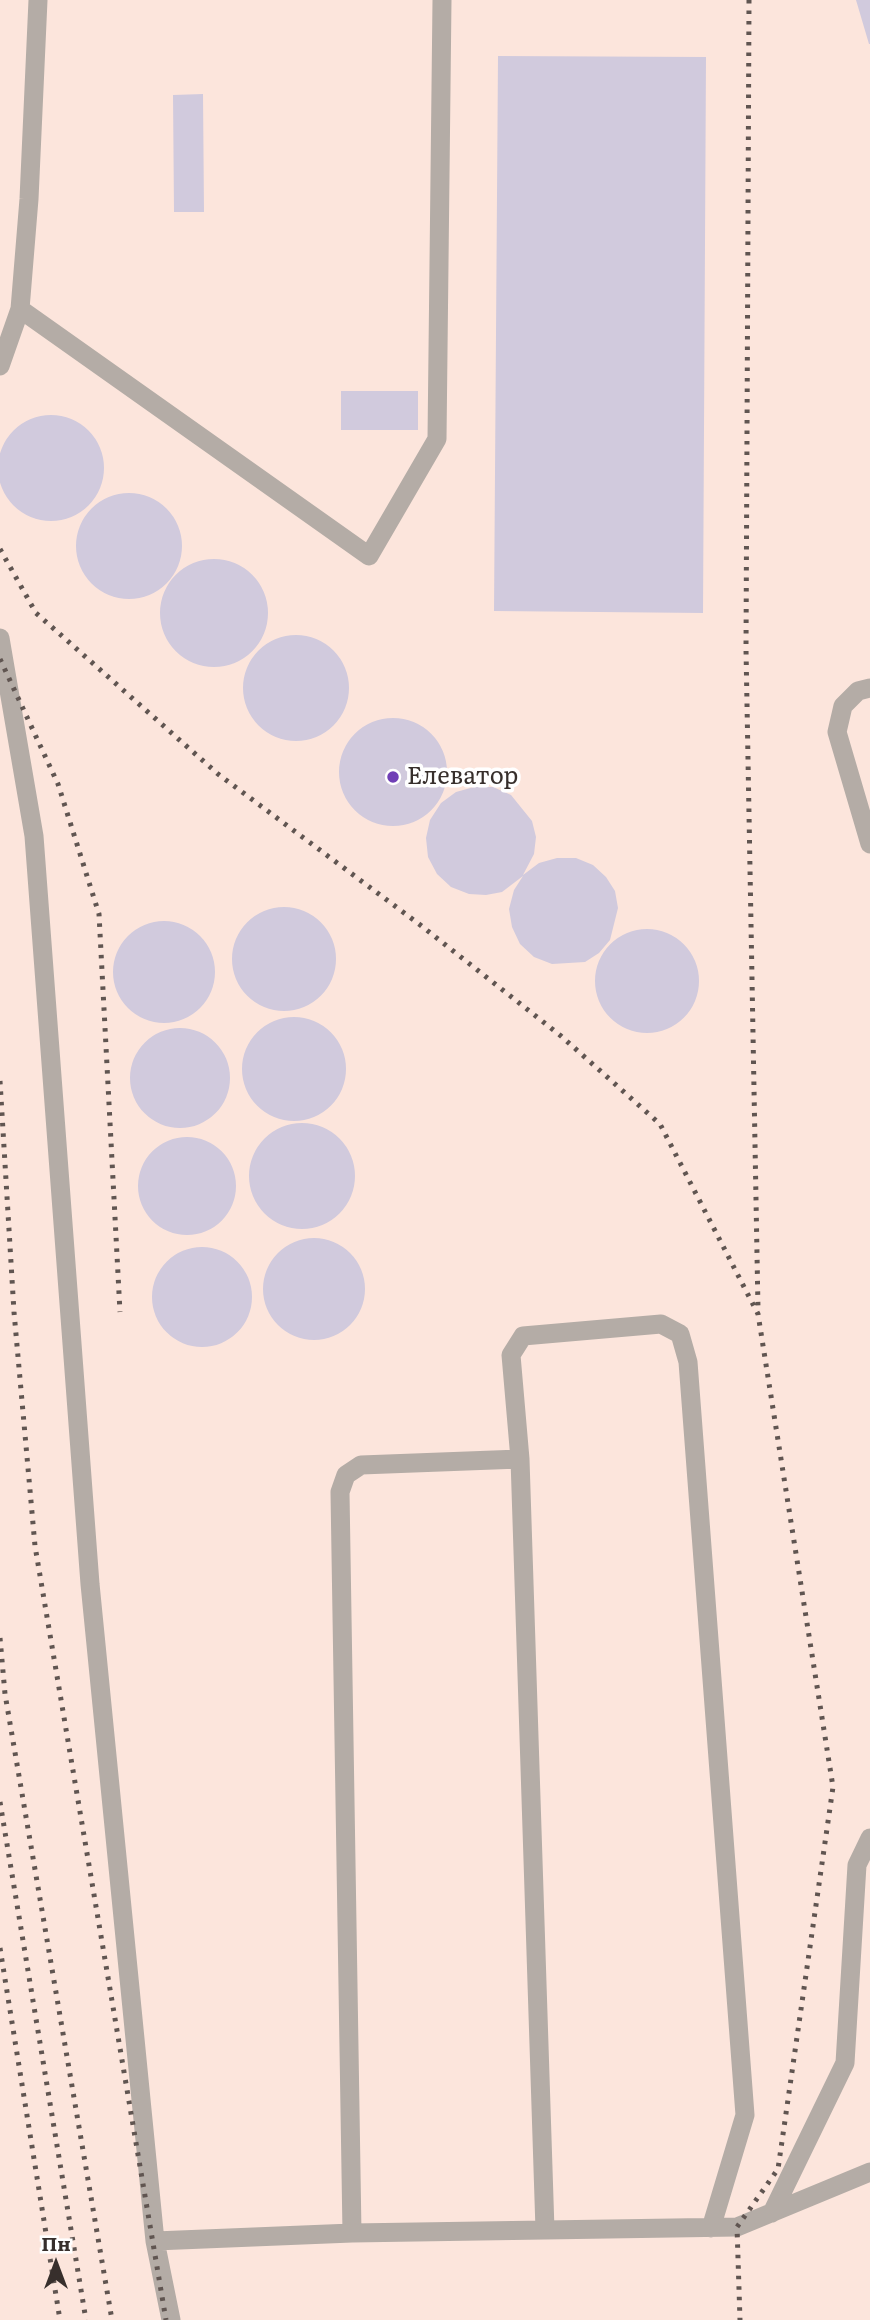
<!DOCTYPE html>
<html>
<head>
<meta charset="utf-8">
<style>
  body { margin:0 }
  #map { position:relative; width:870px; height:2320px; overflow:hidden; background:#fce5dc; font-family:Literata,serif }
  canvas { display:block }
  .north { position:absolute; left:21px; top:2229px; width:70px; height:70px; -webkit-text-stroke:5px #fff; paint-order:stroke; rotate:0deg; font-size:19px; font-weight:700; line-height:28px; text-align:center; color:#372f2c }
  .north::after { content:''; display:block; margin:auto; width:24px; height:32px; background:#372f2c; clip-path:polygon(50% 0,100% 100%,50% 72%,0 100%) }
</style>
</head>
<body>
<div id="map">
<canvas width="870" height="2320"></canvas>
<div class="north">Пн</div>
</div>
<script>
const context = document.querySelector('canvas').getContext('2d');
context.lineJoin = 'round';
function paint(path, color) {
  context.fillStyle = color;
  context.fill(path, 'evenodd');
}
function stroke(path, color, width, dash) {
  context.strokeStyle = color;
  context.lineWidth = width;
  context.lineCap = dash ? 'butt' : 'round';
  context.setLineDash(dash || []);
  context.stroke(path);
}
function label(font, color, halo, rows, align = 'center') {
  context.font = font + ' Literata,serif';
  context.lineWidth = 7;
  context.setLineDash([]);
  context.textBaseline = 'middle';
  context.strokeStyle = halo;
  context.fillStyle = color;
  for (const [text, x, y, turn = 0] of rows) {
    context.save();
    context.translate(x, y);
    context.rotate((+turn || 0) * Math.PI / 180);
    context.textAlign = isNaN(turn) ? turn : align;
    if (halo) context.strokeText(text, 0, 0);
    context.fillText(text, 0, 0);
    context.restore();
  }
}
const building = new Path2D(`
  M 856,0 L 870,0 L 870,44 L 869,44 Z
  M 498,56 L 706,57 L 703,613 L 494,611 Z
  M 203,94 L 204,212 L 174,212 L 173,95 Z
  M 341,391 L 418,391 L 418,430 L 341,430 Z
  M-2 468a53 53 0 1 1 106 0a53 53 0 1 1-106 0Z
  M76 546a53 53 0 1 1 106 0a53 53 0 1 1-106 0Z
  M160 613a54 54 0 1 1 108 0a54 54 0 1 1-108 0Z
  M243 688a53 53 0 1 1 106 0a53 53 0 1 1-106 0Z
  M339 772a54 54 0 1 1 108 0a54 54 0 1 1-108 0Z
  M 474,787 L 493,787 L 511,795 L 532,821 L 536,837 L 534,854 L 523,875 L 539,863 L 557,858 L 576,858 L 593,865 L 606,877 L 615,891 L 618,908 L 610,940 L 599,953 L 585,962 L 552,964 L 534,957 L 520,944 L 512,927 L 509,909 L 514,890 L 523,876 L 502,892 L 486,895 L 469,894 L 451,887 L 437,874 L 428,857 L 426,838 L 430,820 L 441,803 L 456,792 Z
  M232 959a52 52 0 1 1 104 0a52 52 0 1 1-104 0Z
  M113 972a51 51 0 1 1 102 0a51 51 0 1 1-102 0Z
  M595 981a52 52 0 1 1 104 0a52 52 0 1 1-104 0Z
  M242 1069a52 52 0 1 1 104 0a52 52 0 1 1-104 0Z
  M130 1078a50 50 0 1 1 100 0a50 50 0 1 1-100 0Z
  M249 1176a53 53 0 1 1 106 0a53 53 0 1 1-106 0Z
  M138 1186a49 49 0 1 1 98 0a49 49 0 1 1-98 0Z
  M263 1289a51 51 0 1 1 102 0a51 51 0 1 1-102 0Z
  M152 1297a50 50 0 1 1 100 0a50 50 0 1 1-100 0Z`);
const lane = new Path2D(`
  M 20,309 L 369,556 L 437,439 L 442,0
  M 0,366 L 20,309 L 29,199 L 38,0
  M 0,638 L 34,836 L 90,1584 L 155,2241
  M 870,688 L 858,691 L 843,706 L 837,732 L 870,844
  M 772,2213 L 845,2063 L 857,1865 L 870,1838
  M 545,2230 L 520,1459 L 511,1355 L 523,1336 L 661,1324 L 680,1334 L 688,1362 L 745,2115 L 711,2228
  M 352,2233 L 340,1492 L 346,1475 L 361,1465 L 520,1459
  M 171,2320 L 155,2241 L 352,2233 L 737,2227 L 870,2172`);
const rail = new Path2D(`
  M 749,0 L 746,649 L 758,1309
  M 0,549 L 36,613 L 218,774 L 419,924 L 561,1036 L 660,1124 L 758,1314 L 833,1787 L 778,2169 L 737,2227 L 740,2320
  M 0,659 L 58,784 L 99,914 L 120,1312
  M 0,1081 L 14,1312 L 35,1546 L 166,2320
  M 0,1638 L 5,1694 L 112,2320
  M 0,1802 L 86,2320
  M 0,1948 L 60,2320`);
const markers = [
  [393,777,7,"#703fb6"]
];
const poiNames = [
  ["Елеватор",407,777]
];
paint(building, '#d1cadd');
stroke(lane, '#b4aca6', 19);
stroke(rail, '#605551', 5, [3.5, 7]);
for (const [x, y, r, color] of markers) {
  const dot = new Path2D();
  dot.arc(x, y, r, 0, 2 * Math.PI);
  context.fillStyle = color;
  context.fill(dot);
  stroke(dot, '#fff', 2.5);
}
label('24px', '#372f2c', '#fff', poiNames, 'left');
</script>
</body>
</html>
